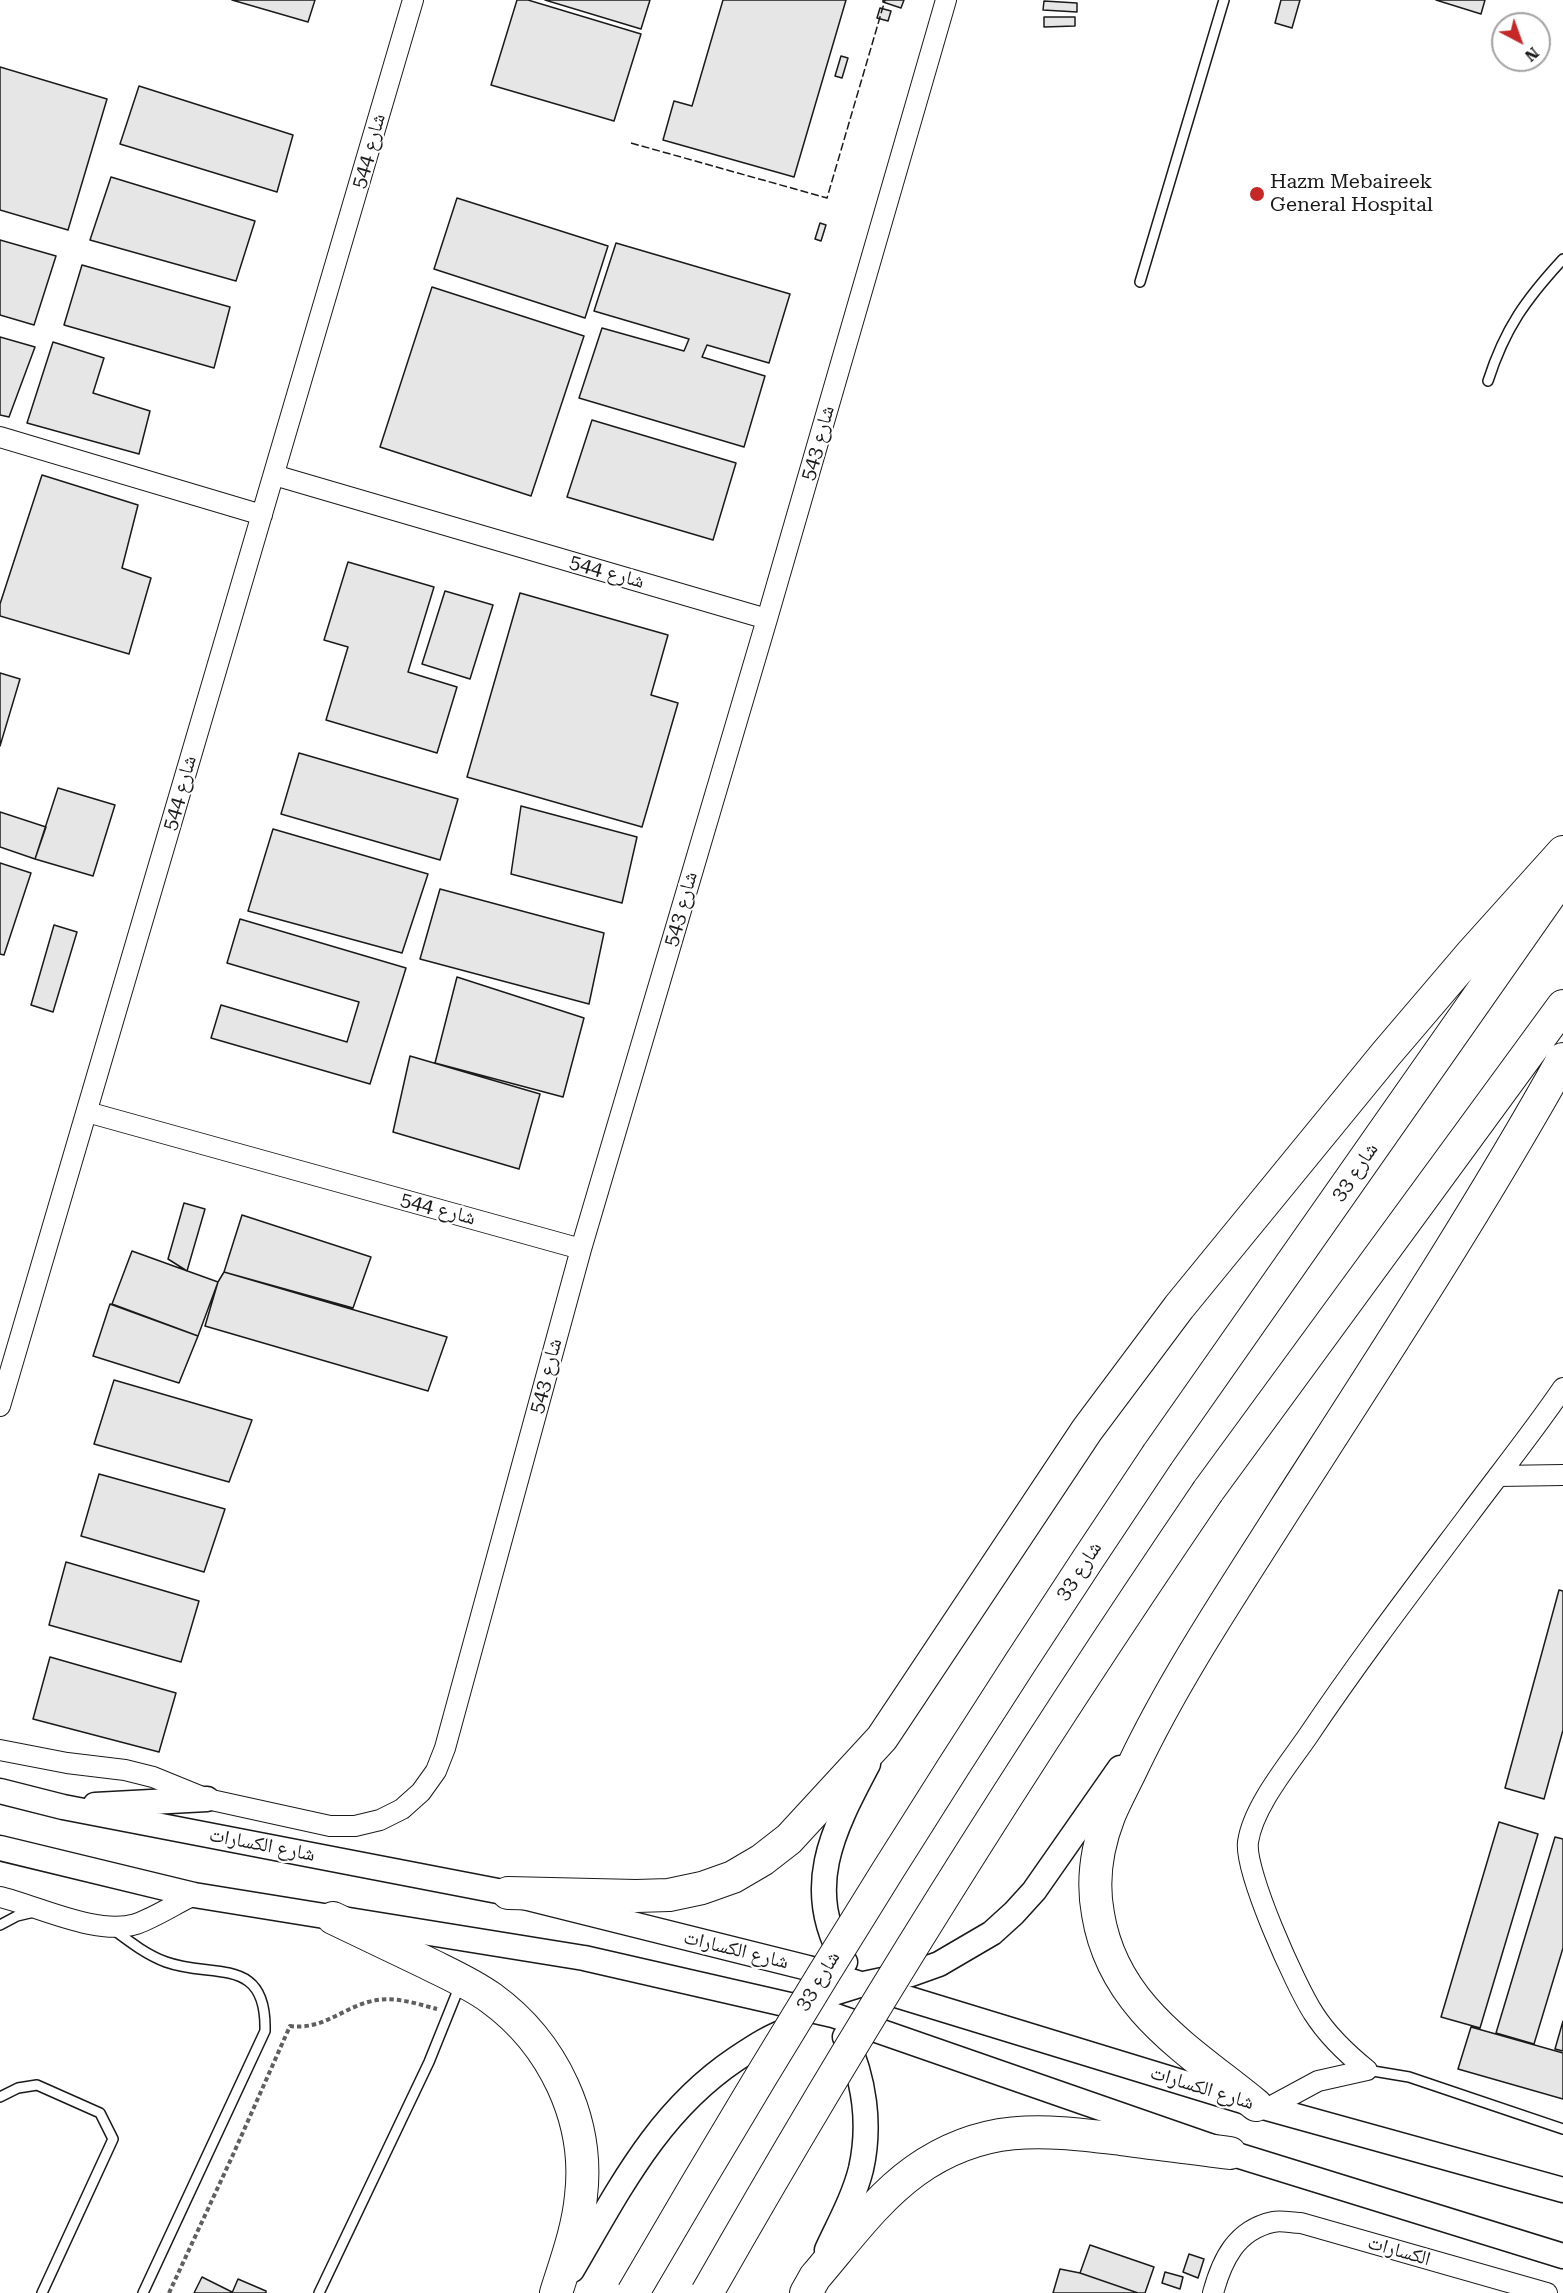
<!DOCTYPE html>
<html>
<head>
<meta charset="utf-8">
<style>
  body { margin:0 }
  #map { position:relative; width:1563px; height:2293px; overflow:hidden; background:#fff; font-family:"Roboto Serif",serif }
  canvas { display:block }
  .north { position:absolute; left:1491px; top:12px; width:60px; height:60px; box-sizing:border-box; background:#fff; border:2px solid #a3a3a3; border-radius:50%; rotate:139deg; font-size:16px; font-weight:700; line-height:24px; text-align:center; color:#1a1a1a }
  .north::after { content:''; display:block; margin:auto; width:21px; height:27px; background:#c62828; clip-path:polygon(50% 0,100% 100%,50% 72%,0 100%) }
</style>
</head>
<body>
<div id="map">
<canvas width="1563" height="2293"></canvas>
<div class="north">N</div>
</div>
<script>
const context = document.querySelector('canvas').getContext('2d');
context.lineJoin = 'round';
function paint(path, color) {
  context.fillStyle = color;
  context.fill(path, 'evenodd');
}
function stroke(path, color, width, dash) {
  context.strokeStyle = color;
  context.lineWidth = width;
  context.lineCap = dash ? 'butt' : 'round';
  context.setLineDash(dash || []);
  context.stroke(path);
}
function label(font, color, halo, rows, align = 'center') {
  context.font = font + ' "Roboto Serif","Noto Naskh Arabic",serif';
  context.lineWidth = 4.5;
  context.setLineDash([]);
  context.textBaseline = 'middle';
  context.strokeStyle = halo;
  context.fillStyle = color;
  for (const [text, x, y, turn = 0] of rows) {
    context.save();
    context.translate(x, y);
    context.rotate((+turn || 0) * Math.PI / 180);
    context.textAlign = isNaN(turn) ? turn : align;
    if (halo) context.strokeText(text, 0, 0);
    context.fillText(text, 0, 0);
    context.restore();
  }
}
const building = new Path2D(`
  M 232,0 L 315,0 L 308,22 Z
  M 517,0 L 528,0 L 641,34 L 614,121 L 491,85 Z
  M 545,0 L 650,0 L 641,29 Z
  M 723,0 L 846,0 L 794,177 L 663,140 L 674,101 L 692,106 Z
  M 883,0 L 904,0 L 901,8 L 883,2 Z
  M 1281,0 L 1300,0 L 1292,28 L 1275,23 Z
  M 1436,0 L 1485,0 L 1481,14 Z
  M 1044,1 L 1077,3 L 1077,12 L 1043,10 Z
  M 880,8 L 891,11 L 888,21 L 877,18 Z
  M 1044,17 L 1075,17 L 1075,26 L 1044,27 Z
  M 841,56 L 848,58 L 842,78 L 835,76 Z
  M 0,67 L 107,99 L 68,230 L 0,210 Z
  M 139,86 L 293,135 L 277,192 L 120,144 Z
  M 111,177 L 255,221 L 236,281 L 90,240 Z
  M 457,198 L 608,246 L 585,318 L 434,269 Z
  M 820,223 L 826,225 L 821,241 L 815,239 Z
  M 0,240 L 56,256 L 34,325 L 0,315 Z
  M 616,243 L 790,294 L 769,363 L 707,345 L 702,357 L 765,376 L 744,447 L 579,398 L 602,328 L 684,351 L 689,339 L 594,311 Z
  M 82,265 L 230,307 L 214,368 L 64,325 Z
  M 432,287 L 584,336 L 531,496 L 380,447 Z
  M 0,337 L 35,347 L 9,417 L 0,415 Z
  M 53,342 L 104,358 L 93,393 L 150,411 L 139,454 L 27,423 Z
  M 592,420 L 736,463 L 713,540 L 567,497 Z
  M 42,475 L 138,505 L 122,568 L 151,578 L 129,654 L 0,616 L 0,604 Z
  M 348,562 L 434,587 L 408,672 L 457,687 L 437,753 L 326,720 L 348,647 L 324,640 Z
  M 445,591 L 493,605 L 470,679 L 422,664 Z
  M 520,593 L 668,635 L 651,695 L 678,703 L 642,827 L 467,777 Z
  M 0,673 L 20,679 L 0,746 Z
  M 299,753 L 458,799 L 440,860 L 281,814 Z
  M 58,788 L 115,805 L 93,876 L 35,859 Z
  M 521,806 L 637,837 L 622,903 L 511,874 Z
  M 0,812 L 46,827 L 35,859 L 0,847 Z
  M 273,829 L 428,874 L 402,953 L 248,911 Z
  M 0,863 L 31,873 L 4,955 L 0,954 Z
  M 440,889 L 604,933 L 589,1004 L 420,959 Z
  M 240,919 L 406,968 L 370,1084 L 211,1038 L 221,1005 L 347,1042 L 359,1002 L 227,963 Z
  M 54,925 L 77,932 L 53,1012 L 31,1005 Z
  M 457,977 L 584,1018 L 563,1097 L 435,1063 Z
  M 410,1056 L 540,1094 L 519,1169 L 393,1132 Z
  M 184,1203 L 205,1209 L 187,1271 L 168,1259 Z
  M 242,1215 L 371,1257 L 353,1308 L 224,1272 Z
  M 132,1251 L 218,1282 L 198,1336 L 112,1304 Z
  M 224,1272 L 447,1337 L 428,1391 L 205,1326 L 218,1282 Z
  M 110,1304 L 198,1336 L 179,1383 L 93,1356 Z
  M 114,1380 L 252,1420 L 229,1482 L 94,1444 Z
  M 99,1474 L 225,1509 L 204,1572 L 81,1536 Z
  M 66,1562 L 199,1601 L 181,1662 L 49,1625 Z
  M 1559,1590 L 1563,1591 L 1563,1730 L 1544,1799 L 1505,1788 Z
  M 50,1657 L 176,1693 L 159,1752 L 33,1719 Z
  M 1499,1822 L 1538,1834 L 1480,2028 L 1441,2017 Z
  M 1555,1837 L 1563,1839 L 1563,1948 L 1534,2044 L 1496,2033 Z
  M 1563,2021 L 1563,2051 L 1555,2049 Z
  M 1471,2027 L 1563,2053 L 1563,2099 L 1458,2069 Z
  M 1090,2245 L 1154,2267 L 1145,2293 L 1138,2293 L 1080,2273 Z
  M 1189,2254 L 1204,2259 L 1198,2278 L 1183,2272 Z
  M 1060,2269 L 1080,2273 L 1138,2293 L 1053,2293 Z
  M 1165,2272 L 1183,2277 L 1180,2289 L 1162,2283 Z
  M 202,2277 L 232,2292 L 232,2293 L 194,2293 Z
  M 238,2279 L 266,2291 L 266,2293 L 232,2293 Z`);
const path = new Path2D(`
  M 169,2293 L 232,2157 L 290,2026 C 322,2030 340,2010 368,2002 C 392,1995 414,2003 437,2009`);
const service = new Path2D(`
  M 1140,282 L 1224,0
  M 1488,381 C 1505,328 1526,299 1563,259
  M 0,1925 L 17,1916 L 34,1912
  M 114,1930 C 130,1942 147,1955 166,1962 C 213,1979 267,1955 265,2031 L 143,2293
  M 1367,2070 L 1409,2077 L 1563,2129
  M 0,2097 L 18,2088 L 37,2085 L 100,2113 L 113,2139 L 42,2293
  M 319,2293 L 429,2062 L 460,1985`);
const minor = new Path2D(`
  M 0,437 L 262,515
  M 274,475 L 767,619
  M 87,1112 L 581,1249
  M 0,1406 L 413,0
  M 1498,1476 L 1563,1475
  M 0,1750 L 67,1763 L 125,1770 L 153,1777 L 207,1799 L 330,1826 L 355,1826 L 380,1820 L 402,1809 L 421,1792 L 436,1771 L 445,1748 L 581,1249 L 767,619 L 946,0
  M 0,1897 C 38,1906 97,1936 136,1924 C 156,1917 175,1904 194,1895
  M 1367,2070 C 1346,2053 1328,2036 1314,2014 C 1296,1987 1244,1871 1248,1842 C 1253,1807 1288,1765 1308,1736 C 1359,1660 1414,1588 1468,1516 C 1500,1473 1533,1432 1563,1388
  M 1268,2108 L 1318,2081 L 1367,2070
  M 1213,2293 C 1222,2260 1236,2230 1273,2222 C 1281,2220 1292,2223 1301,2223 L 1547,2293`);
const tertiary = new Path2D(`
  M 0,1791 L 63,1807 L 508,1893 L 808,1968 L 1256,2105 L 1563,2190
  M 95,1805 L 207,1799
  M 0,1848 L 194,1895 L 584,1958 L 833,2015 L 1230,2153 L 1563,2256
  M 845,1962 C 802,1889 832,1832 868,1764
  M 798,2004 L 859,1985 L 911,1974 L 939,1964 L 992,1933 L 1014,1913 L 1034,1891 L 1120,1768
  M 827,2250 C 839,2224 854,2197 861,2169 C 871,2124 864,2078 845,2037
  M 572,2270 C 619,2190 657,2112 736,2059 C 754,2047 772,2035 792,2029`);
const trunk = new Path2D(`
  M 1158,1454 L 1556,886
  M 1208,1491 L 1563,1006
  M 508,1893 L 636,1896 L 669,1895 L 702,1888 L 733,1877 L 762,1860 L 789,1839 L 882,1738 L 1087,1430 L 1179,1307 L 1386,1054 L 1473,952 L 1563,852
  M 333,1918 C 364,1933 396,1948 427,1963 C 449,1974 472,1984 491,1998 C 553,2043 590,2120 581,2196 C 578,2229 566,2261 556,2293
  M 1256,2105 C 1189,2050 1113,2007 1098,1914 C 1092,1882 1097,1847 1109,1816 C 1116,1799 1125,1783 1133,1766 C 1176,1676 1232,1593 1285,1509 C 1380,1361 1477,1213 1563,1059
  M 806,2293 L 815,2277 C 846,2241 876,2199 915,2171 C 984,2122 1043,2130 1121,2139 C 1158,2144 1194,2148 1230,2153`);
const trunkBridge = new Path2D(`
  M 633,2293 C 799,2007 974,1728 1158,1454
  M 707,2293 C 863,2018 1030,1753 1208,1491`);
const fence = new Path2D(`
  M 631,143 L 827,198 L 885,0`);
const markers = [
  [1257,194,8,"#c62828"]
];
const streetNames = [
  ["شارع 544",369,151,-74],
  ["شارع 543",818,443,-74],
  ["شارع 544",607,572,16],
  ["شارع 544",180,793,-74],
  ["شارع 543",681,909,-74],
  ["شارع 33",1355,1172,-55],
  ["شارع 544",438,1209,15],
  ["شارع 543",546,1376,-75],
  ["شارع 33",1079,1571,-56],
  ["شارع الكسارات",262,1845,11],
  ["شارع الكسارات",736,1950,14],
  ["شارع 33",818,1981,-58],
  ["شارع الكسارات",1202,2088,17],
  ["الكسارات",1399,2251,16]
];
const poiNames = [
  ["Hazm Mebaireek",1270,182],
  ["General Hospital",1270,205]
];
paint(building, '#e6e6e6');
stroke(building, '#1a1a1a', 1.5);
stroke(service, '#1a1a1a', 12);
stroke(minor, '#1a1a1a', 22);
stroke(tertiary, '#1a1a1a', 27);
stroke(trunk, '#1a1a1a', 34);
stroke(path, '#5f5f5f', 4, [4.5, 3]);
stroke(service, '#fff', 9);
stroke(minor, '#fff', 20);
stroke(tertiary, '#fff', 24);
stroke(trunk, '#fff', 32);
stroke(trunkBridge, '#1a1a1a', 34, []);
stroke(trunkBridge, '#fff', 32);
stroke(fence, '#1a1a1a', 1.5, [8, 3]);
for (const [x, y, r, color] of markers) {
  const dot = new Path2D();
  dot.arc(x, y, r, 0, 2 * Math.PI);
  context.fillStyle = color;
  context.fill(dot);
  stroke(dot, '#fff', 2);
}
label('20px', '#1a1a1a', '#fff', streetNames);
label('20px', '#1a1a1a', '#fff', poiNames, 'left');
</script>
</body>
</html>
